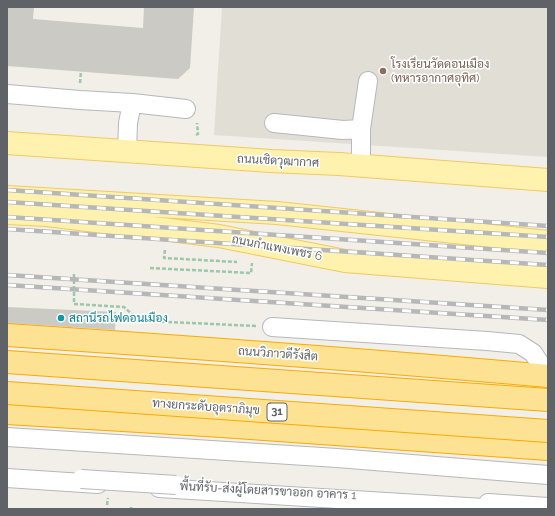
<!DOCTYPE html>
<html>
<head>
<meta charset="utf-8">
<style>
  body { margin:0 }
  #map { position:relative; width:555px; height:516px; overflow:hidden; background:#f1efe8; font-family:Raleway,sans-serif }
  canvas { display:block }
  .frame { position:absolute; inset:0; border:8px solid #5f6368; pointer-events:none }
</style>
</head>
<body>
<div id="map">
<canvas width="555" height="516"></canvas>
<div class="frame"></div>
</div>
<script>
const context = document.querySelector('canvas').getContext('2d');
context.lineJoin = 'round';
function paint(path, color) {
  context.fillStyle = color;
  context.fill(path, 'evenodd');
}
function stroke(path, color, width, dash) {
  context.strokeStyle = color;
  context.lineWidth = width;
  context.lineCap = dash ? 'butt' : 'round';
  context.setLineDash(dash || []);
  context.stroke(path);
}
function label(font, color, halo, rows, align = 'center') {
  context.font = font + ' Raleway,Sarabun,sans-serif';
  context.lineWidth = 3;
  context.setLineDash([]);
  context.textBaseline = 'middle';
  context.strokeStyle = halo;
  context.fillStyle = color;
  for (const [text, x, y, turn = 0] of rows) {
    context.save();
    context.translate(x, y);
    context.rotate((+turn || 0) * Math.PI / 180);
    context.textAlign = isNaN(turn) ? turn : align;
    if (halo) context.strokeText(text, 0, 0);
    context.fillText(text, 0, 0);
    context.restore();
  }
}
const education = new Path2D(`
  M 222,7 L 548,7 L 548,157 L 214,135 Z`);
const building = new Path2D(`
  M 7,7 L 34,7 L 33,19 L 143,28 L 144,7 L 194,7 L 190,68 L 178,79 L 7,66 Z
  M 7,307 L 116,312 L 115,330 L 7,323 Z`);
const path = new Path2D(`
  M 80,83 L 81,71
  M 196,135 L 198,134 L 197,123
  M 165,250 L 164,258 L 237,262
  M 150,268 L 251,273 L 252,263
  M 74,274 L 74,304 L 124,307 L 135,317 L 147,317 L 147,321 L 256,326
  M 107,505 L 108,498
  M 131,509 L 131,507`);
const minor = new Path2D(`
  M 7,94 L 80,100 L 132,103 L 186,109
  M 274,123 L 343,130 L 361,129
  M 127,151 L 128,123 L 132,103
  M 361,165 L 361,129 L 368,81
  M 272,327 L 487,341 L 519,344 L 533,353 L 539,362 L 537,375
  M 7,437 L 337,458 L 548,475
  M 7,478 L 98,484
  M 159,488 L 500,509
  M 488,503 L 548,507`);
const major = new Path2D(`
  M 7,143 L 271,161 L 339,164 L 548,180
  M 7,197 L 277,213 L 548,242
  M 7,213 L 47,215 L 219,236 L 345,261 L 548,277`);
const highway = new Path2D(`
  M 7,335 C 188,347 368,360 548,376
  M 7,413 L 222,426 L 548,449`);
const rail = new Path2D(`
  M 7,190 L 548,226
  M 7,202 L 548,237
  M 7,217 L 548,253
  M 7,229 L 548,265
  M 7,275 L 548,310
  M 7,285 L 548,320`);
const minorBridge = new Path2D(`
  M 81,479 L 176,485`);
const highwayBridge = new Path2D(`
  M 7,362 L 548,400
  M 7,393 L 548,431`);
const markers = [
  [383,71,4,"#8d6e63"],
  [61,318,4,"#0f9aa8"]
];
const shields = [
  [277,412,20]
];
const shieldNames = [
  ["31",277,412]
];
const educationNames = [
  ["โรงเรียนวัดดอนเมือง",391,64],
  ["(ทหารอากาศอุทิศ)",391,78]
];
const streetNames = [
  ["ถนนเชิดวุฒากาศ",278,161,3],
  ["ถนนกำแพงเพชร 6",277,248,11],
  ["ถนนวิภาวดีรังสิต",278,354,4],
  ["ทางยกระดับอุตราภิมุข",206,407,4],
  ["พื้นที่รับ-ส่งผู้โดยสารขาออก อาคาร 1",268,491,3]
];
const cultureNames = [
  ["สถานีรถไฟดอนเมือง",69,318]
];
paint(education, '#e1ded6');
paint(building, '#cccac5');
stroke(minor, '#b5b8bc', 20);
stroke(major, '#f2c960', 24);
stroke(highway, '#f9ab00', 24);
stroke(path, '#9cc7a9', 2.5, [4, 2]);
stroke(minor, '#fff', 18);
stroke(major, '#fff2af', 22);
stroke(highway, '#fde293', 22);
stroke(rail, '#b6b7b8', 4.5);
stroke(rail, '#fff', 3, [9]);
stroke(minorBridge, '#b5b8bc', 20, []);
stroke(highwayBridge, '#f9ab00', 24, []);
stroke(minorBridge, '#fff', 18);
stroke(highwayBridge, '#fde293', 22);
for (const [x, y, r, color] of markers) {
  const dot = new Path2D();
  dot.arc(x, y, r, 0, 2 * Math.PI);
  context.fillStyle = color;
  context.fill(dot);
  stroke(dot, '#fff', 1.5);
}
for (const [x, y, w] of shields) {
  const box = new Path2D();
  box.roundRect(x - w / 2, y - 9, w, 18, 3);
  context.fillStyle = '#fff';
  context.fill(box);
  stroke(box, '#5f6368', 1);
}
label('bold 11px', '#5f6368', null, shieldNames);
label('12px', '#785e54', '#fff', educationNames, 'left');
label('12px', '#5f6368', '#fff', streetNames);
label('12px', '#0d838f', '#fff', cultureNames, 'left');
</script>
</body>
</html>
